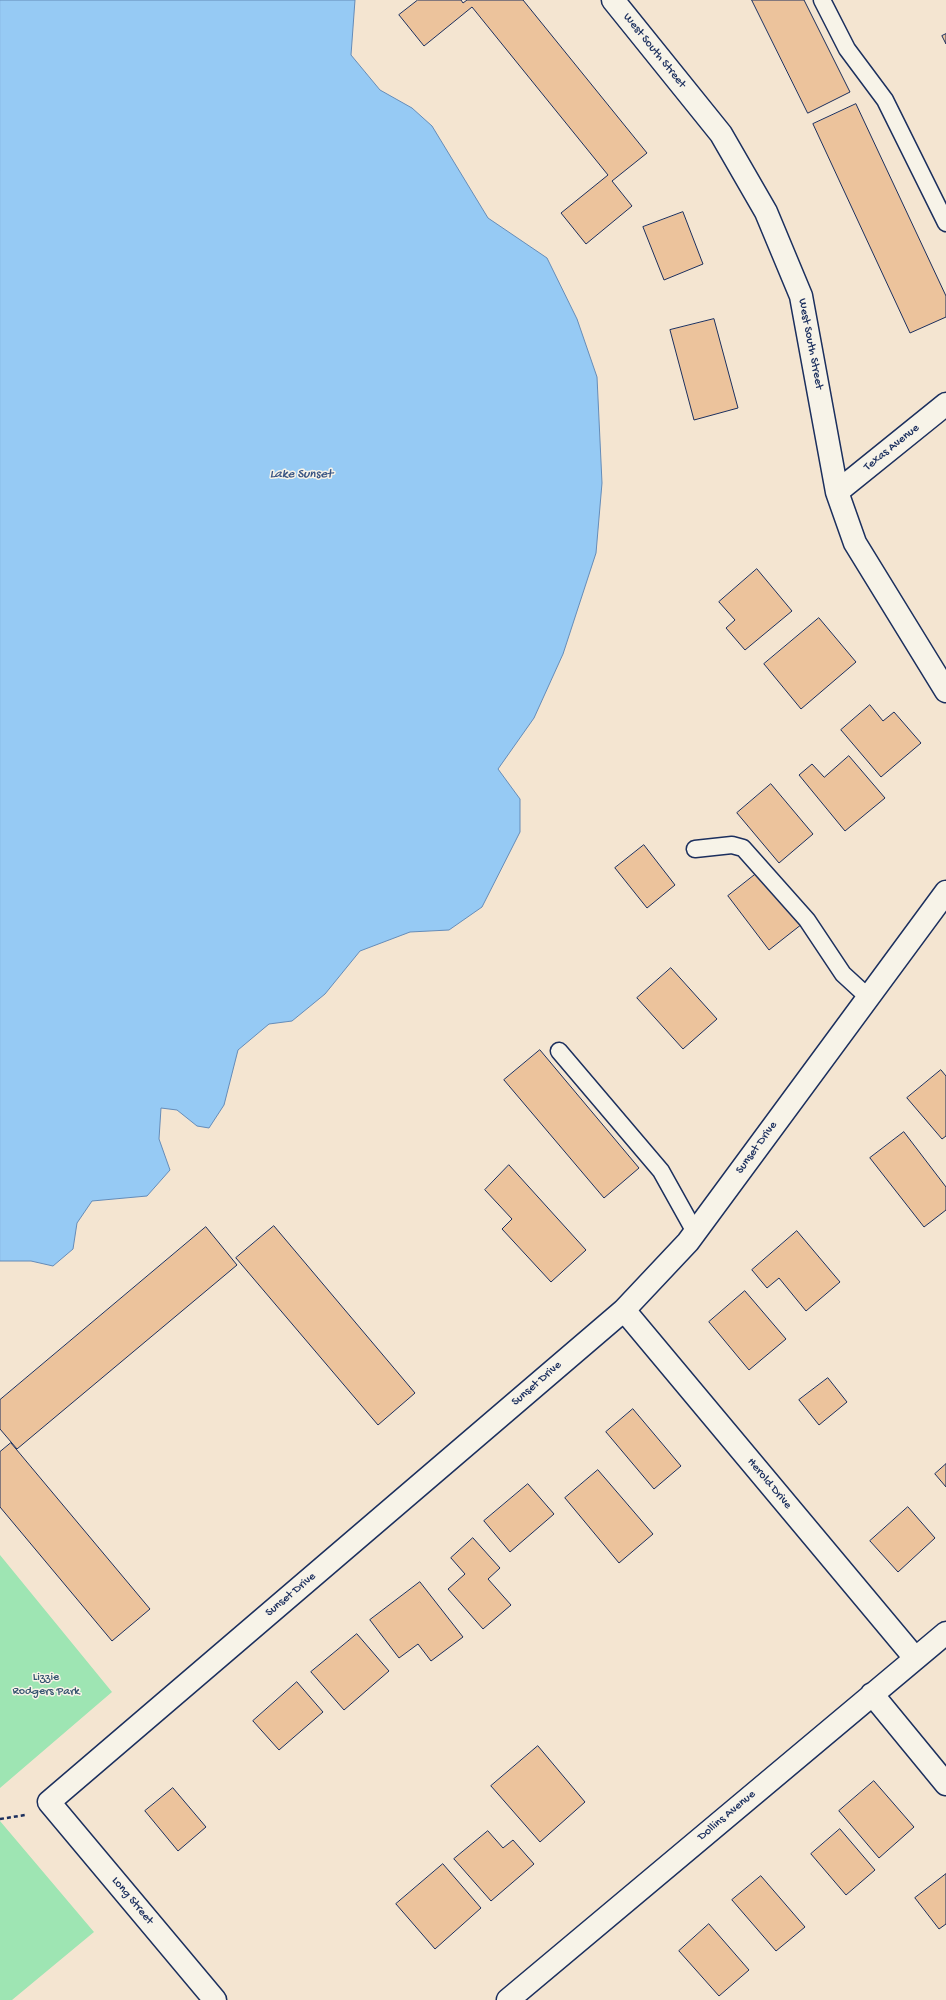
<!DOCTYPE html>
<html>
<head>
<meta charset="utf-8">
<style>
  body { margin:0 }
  canvas { display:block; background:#f4e5d1 }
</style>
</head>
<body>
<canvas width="946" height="2000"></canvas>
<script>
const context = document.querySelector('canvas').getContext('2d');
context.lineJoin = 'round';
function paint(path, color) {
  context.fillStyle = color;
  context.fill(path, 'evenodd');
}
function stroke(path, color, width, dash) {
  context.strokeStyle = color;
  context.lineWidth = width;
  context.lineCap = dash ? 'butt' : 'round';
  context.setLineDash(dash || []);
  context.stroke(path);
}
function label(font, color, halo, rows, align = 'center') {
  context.font = font + ' "Gochi Hand",sans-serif';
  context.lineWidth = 3;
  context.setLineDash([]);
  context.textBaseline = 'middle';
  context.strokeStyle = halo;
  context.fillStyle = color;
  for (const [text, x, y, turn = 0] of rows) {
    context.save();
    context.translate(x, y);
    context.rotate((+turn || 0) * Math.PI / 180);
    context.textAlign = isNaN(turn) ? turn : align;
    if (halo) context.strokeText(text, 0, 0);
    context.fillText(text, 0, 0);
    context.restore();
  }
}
const green = new Path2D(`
  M 0,1555 L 112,1692 L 0,1788 Z
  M 0,1821 L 94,1932 L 12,2000 L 0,2000 Z`);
const water = new Path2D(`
  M 0,0 L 355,0 L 351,55 L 380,90 L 412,108 L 432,126 L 488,218 L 547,258 L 577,319 L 597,377 L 602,483 L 596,553 L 563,654 L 534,718 L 498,769 L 520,799 L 520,832 L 482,907 L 449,930 L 410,932 L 360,951 L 325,994 L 292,1021 L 269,1024 L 238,1050 L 224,1105 L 209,1128 L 197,1126 L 177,1110 L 161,1108 L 159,1139 L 170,1170 L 147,1196 L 92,1201 L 77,1223 L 73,1249 L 53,1266 L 31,1261 L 0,1261 Z`);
const building = new Path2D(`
  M 418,0 L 461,0 L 463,3 L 467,0 L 523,0 L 647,153 L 612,181 L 632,206 L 586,244 L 561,213 L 608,175 L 472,7 L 424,46 L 399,15 Z
  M 752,0 L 804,0 L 850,92 L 808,113 Z
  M 946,34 L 946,44 L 942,36 Z
  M 856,104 L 946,296 L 946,317 L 910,333 L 813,124 Z
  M 683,212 L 703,264 L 664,280 L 643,227 Z
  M 714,319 L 738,408 L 694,420 L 670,330 Z
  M 757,569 L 792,611 L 745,650 L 726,628 L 735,620 L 719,602 Z
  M 819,618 L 856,662 L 801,709 L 764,664 Z
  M 870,705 L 883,721 L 894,712 L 921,743 L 881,777 L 841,730 Z
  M 849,756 L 885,798 L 845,831 L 799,775 L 812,764 L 824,777 Z
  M 771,784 L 813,834 L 779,863 L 737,813 Z
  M 644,845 L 675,885 L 647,908 L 615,868 Z
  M 761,870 L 802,924 L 769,950 L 728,896 Z
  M 671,968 L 717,1019 L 683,1049 L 637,998 Z
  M 540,1050 L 639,1168 L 604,1198 L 504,1080 Z
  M 941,1070 L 946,1076 L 946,1136 L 942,1139 L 907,1098 Z
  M 904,1132 L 946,1187 L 946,1210 L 924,1227 L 870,1158 Z
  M 509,1165 L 586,1250 L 551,1282 L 502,1229 L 512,1219 L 485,1190 Z
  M 274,1226 L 415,1393 L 378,1425 L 236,1258 Z
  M 206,1227 L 237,1265 L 17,1449 L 0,1429 L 0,1400 Z
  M 797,1231 L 840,1282 L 806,1311 L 779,1278 L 767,1288 L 752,1270 Z
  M 745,1291 L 786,1339 L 749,1370 L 709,1322 Z
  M 828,1378 L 847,1402 L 819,1425 L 799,1400 Z
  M 633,1409 L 681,1466 L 654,1489 L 606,1432 Z
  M 11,1443 L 150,1609 L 112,1641 L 0,1507 L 0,1452 Z
  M 946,1464 L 946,1487 L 935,1474 Z
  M 598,1470 L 653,1534 L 619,1563 L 565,1498 Z
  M 528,1484 L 554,1514 L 510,1552 L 484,1521 Z
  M 908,1507 L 935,1538 L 898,1572 L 870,1541 Z
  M 473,1538 L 500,1568 L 488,1579 L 511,1605 L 483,1629 L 448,1589 L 465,1574 L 451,1558 Z
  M 420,1582 L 463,1637 L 431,1661 L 418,1644 L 399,1658 L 370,1620 Z
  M 357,1634 L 389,1671 L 344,1710 L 311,1672 Z
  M 297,1682 L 323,1712 L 279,1750 L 253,1721 Z
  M 538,1746 L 585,1802 L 540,1842 L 491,1786 Z
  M 874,1781 L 914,1827 L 879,1858 L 839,1811 Z
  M 173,1788 L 206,1827 L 178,1851 L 145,1811 Z
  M 840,1829 L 875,1870 L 846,1895 L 811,1854 Z
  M 488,1831 L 503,1848 L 513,1840 L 534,1864 L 491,1901 L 454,1859 Z
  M 443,1864 L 481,1908 L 435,1949 L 396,1904 Z
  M 946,1874 L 946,1924 L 939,1929 L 915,1898 Z
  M 761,1876 L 805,1927 L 776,1951 L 732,1900 Z
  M 709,1924 L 749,1970 L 719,1996 L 679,1951 Z`);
const path = new Path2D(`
  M 0,1819 L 25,1815`);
const lane = new Path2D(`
  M 822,0 L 847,49 L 885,100 L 946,223
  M 695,849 L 732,845 L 743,848 L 807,920 L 843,974 L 868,997
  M 559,1051 L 661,1171 L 695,1232`);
const street = new Path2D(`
  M 613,0 L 721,134 L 766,212 L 801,296 L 837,492 L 855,543 L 946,691
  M 837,492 L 946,404
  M 624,1310 L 915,1658
  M 872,1694 L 946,1784
  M 215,2000 L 49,1802 L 624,1310 L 688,1242 L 946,892
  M 508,2000 L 946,1633`);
const streetNames = [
  ["West South Street",654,51,51],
  ["West South Street",810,344,79],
  ["Texas Avenue",892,448,-39],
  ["Sunset Drive",757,1148,-54],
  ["Sunset Drive",537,1384,-41],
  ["Herold Drive",769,1484,50],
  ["Sunset Drive",291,1595,-40],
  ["Dollins Avenue",727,1816,-40],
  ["Long Street",132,1901,50]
];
const parkNames = [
  ["Lizzie",46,1678],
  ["Rodgers Park",46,1692]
];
const waterNames = [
  ["Lake Sunset",301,475]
];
paint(green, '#9ee5b3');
paint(water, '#96caf4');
stroke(water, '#658cb8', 1);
paint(building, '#ecc39c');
stroke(building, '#1b2f5e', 1);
stroke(lane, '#1b2f5e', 19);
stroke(street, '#1b2f5e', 25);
stroke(path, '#1b2f5e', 2.5, [4, 3]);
stroke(lane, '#f7f3e8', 16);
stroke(street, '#f7f3e8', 22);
label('12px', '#1b2f5e', '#f7f3e8', streetNames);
label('12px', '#35536f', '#f7f3e8', parkNames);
label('italic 13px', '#3a5684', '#f7f3e8', waterNames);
</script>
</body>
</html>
